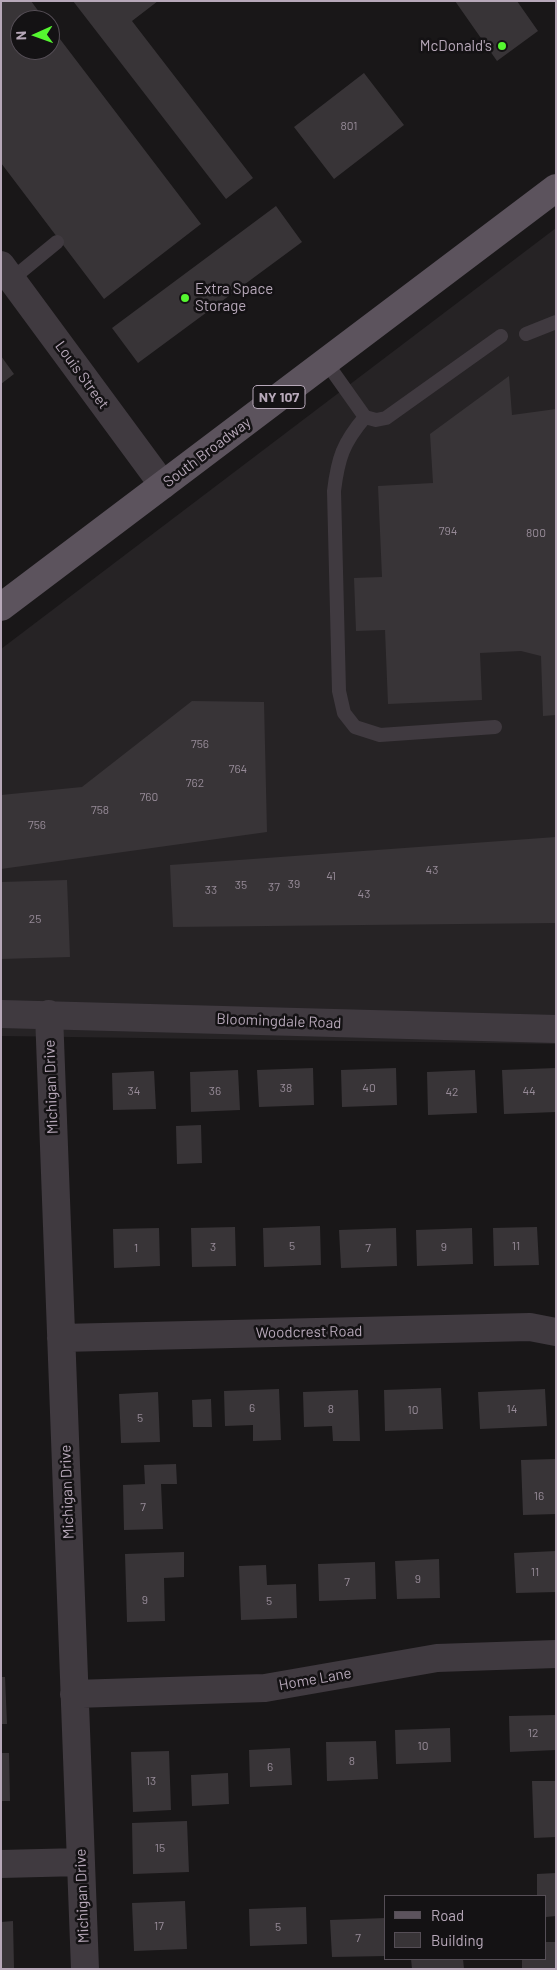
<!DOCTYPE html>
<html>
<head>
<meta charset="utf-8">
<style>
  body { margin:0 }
  #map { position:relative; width:557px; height:1970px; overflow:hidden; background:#191718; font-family:Barlow,sans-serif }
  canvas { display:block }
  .frame { position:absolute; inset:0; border:2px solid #b7a8b9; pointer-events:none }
  .legend { position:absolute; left:384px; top:1895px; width:162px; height:65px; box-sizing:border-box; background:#141214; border:1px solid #554e56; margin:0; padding:6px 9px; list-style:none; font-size:15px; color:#b7a8b9 }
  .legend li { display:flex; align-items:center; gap:10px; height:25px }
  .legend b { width:25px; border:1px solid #554e56 }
  .north { position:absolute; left:10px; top:10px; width:50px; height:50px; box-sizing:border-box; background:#141214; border:1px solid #554e56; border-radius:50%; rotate:268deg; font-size:14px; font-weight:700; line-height:20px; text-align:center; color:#b7a8b9 }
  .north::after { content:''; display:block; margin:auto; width:18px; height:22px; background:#55f730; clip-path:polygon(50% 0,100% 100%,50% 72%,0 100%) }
</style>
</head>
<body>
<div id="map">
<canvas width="557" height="1970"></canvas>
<div class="frame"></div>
<ul class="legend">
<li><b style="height:6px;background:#5c535d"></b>Road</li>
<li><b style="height:14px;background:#383437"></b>Building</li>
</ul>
<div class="north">N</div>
</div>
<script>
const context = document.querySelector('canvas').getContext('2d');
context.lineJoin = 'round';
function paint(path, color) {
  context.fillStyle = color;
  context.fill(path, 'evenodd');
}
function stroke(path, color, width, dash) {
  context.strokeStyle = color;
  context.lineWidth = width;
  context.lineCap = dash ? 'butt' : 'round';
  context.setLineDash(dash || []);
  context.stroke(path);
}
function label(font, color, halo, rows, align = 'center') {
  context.font = font + ' Barlow,sans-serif';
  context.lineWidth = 5;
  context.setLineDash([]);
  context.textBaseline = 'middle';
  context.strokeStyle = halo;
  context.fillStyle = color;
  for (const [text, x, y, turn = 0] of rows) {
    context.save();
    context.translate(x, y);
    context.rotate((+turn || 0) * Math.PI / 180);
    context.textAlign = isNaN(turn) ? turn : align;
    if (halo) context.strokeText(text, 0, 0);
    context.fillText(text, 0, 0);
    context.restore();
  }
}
const built = new Path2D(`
  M 556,228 L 556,1044 L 1,1036 L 1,649 Z`);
const building = new Path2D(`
  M 1,1 L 31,1 L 45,20 L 20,20 L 20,50 L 50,50 L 50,26 L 201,224 L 104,299 L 1,163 Z
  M 73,1 L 158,1 L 132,21 L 253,178 L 226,199 Z
  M 455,1 L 517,1 L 538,31 L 497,61 Z
  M 364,73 L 404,125 L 334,179 L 294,127 Z
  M 276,206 L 302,242 L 138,363 L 112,328 Z
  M 1,356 L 14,374 L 1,384 Z
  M 509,376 L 512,415 L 556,409 L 556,715 L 543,716 L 541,656 L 521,651 L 480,653 L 482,700 L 388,704 L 385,630 L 356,631 L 354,578 L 382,577 L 378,486 L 433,483 L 430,434 Z
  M 192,701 L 264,702 L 267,832 L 1,869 L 1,795 L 82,787 Z
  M 556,837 L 556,923 L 173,927 L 170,865 Z
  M 67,880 L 70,957 L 1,959 L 1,882 Z
  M 313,1068 L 314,1105 L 259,1107 L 257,1070 Z
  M 396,1068 L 397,1105 L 342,1107 L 341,1070 Z
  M 556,1068 L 556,1112 L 504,1114 L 502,1070 Z
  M 238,1070 L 240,1110 L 191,1112 L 190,1072 Z
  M 475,1070 L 477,1113 L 428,1115 L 427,1072 Z
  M 154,1071 L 156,1109 L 113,1110 L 112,1073 Z
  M 201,1125 L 202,1163 L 177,1164 L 176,1126 Z
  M 320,1226 L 321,1265 L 264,1267 L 263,1228 Z
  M 235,1227 L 236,1266 L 192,1267 L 191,1228 Z
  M 537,1227 L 539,1265 L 494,1266 L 493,1228 Z
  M 159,1228 L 160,1266 L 114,1268 L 113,1229 Z
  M 396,1228 L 397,1266 L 341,1268 L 339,1230 Z
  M 472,1228 L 473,1264 L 417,1266 L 416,1230 Z
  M 441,1388 L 443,1429 L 385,1431 L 384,1390 Z
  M 279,1389 L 281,1440 L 253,1441 L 253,1425 L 225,1426 L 224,1391 Z
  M 545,1389 L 547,1426 L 480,1429 L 478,1392 Z
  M 358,1390 L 360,1441 L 333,1441 L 332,1426 L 304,1427 L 303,1392 Z
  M 158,1392 L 160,1442 L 121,1443 L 119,1394 Z
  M 211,1399 L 212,1427 L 193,1427 L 192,1400 Z
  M 555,1459 L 556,1514 L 523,1515 L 521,1460 Z
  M 176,1464 L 177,1484 L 161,1484 L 163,1529 L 124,1530 L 123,1485 L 145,1484 L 144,1465 Z
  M 556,1551 L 556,1592 L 516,1593 L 514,1553 Z
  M 184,1552 L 184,1577 L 164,1578 L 165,1621 L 127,1622 L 125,1554 Z
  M 439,1559 L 440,1598 L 397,1599 L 395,1561 Z
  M 375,1562 L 376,1599 L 319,1601 L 318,1564 Z
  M 266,1565 L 267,1585 L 296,1584 L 297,1618 L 241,1620 L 239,1566 Z
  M 1,1677 L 5,1677 L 7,1724 L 1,1724 Z
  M 556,1715 L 556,1750 L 510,1752 L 509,1716 Z
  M 450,1728 L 451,1762 L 396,1764 L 395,1730 Z
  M 376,1741 L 378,1779 L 327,1781 L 326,1742 Z
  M 290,1748 L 292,1785 L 250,1787 L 249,1750 Z
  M 169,1751 L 171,1810 L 133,1812 L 131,1752 Z
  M 1,1753 L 9,1753 L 10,1801 L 1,1801 Z
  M 228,1773 L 229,1804 L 192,1806 L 191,1775 Z
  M 532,1781 L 556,1781 L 556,1837 L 534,1838 Z
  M 187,1821 L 189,1872 L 133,1874 L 132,1823 Z
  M 556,1873 L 556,1916 L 546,1917 L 546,1896 L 537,1896 L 537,1874 Z
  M 185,1901 L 187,1949 L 134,1951 L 132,1903 Z
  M 306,1907 L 307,1944 L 250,1946 L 249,1909 Z
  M 386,1918 L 386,1956 L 332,1957 L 330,1920 Z
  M 13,1921 L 14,1968 L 1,1969 L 1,1922 Z
  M 546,1942 L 556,1942 L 556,1969 L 522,1969 L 522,1959 L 546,1959 Z
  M 411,1959 L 463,1959 L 464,1969 L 412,1969 Z`);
const service = new Path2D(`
  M 12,279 L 57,242
  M 526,334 L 556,322
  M 326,362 L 365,417 L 376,420 L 386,418 L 501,336
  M 365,417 C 343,443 338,458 334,491 L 339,691 L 344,713 L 355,727 L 380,735 L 495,727`);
const minor = new Path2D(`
  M 1,265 L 163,485
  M 1,1014 L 556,1029
  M 49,1014 L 85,1969
  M 61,1338 L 530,1327 L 556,1332
  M 74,1694 L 265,1688 L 437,1658 L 556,1654
  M 1,1864 L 81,1862`);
const primary = new Path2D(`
  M 1,607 L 556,188`);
const markers = [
  [502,46,5,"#55f730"],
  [185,298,5,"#55f730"]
];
const numberNames = [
  ["801",349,126],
  ["794",448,531],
  ["800",536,533],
  ["756",200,744],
  ["764",238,769],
  ["762",195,783],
  ["760",149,797],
  ["758",100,810],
  ["756",37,825],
  ["43",432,870],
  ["41",331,876],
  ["39",294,884],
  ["35",241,885],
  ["37",274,887],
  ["33",211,890],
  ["43",364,894],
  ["25",35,919],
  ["38",286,1088],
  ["40",369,1088],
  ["34",134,1091],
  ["36",215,1091],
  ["44",529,1091],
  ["42",452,1092],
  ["5",292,1246],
  ["11",516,1246],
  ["3",213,1247],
  ["9",444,1247],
  ["1",136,1248],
  ["7",368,1248],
  ["6",252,1408],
  ["8",331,1409],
  ["14",512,1409],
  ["10",413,1410],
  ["5",140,1418],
  ["16",539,1496],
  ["7",143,1507],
  ["11",535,1572],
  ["9",418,1579],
  ["7",347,1582],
  ["9",145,1600],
  ["5",269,1601],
  ["12",533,1733],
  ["10",423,1746],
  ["8",352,1761],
  ["6",270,1767],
  ["13",151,1781],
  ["15",160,1848],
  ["17",159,1926],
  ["5",278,1927],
  ["7",358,1938]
];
const shields = [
  [279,397,52]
];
const shieldNames = [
  ["NY 107",279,397]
];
const poiNames = [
  ["McDonald's",492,46],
  ["Extra Space",195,289,"left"],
  ["Storage",195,306,"left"]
];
const streetNames = [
  ["Louis Street",82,375,54],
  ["South Broadway",207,452,-37],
  ["Bloomingdale Road",279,1021,2],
  ["Michigan Drive",51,1087,-92],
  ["Woodcrest Road",309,1332,-1],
  ["Michigan Drive",67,1492,-92],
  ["Home Lane",315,1679,-10],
  ["Michigan Drive",82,1896,-92]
];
paint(built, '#262325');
paint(building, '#383437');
stroke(service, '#403a40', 14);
stroke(minor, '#403a40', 28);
stroke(primary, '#5c535d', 28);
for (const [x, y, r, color] of markers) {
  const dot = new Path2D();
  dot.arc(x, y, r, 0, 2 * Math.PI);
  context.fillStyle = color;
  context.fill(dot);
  stroke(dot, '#141214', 2);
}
label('12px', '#978b98', null, numberNames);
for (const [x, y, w] of shields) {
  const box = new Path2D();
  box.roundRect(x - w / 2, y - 11.5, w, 23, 4);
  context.fillStyle = '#141214';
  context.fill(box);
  stroke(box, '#b7a8b9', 1);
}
label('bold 14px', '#b7a8b9', null, shieldNames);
label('15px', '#b7a8b9', '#141214', poiNames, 'right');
label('15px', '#b7a8b9', '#141214', streetNames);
</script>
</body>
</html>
